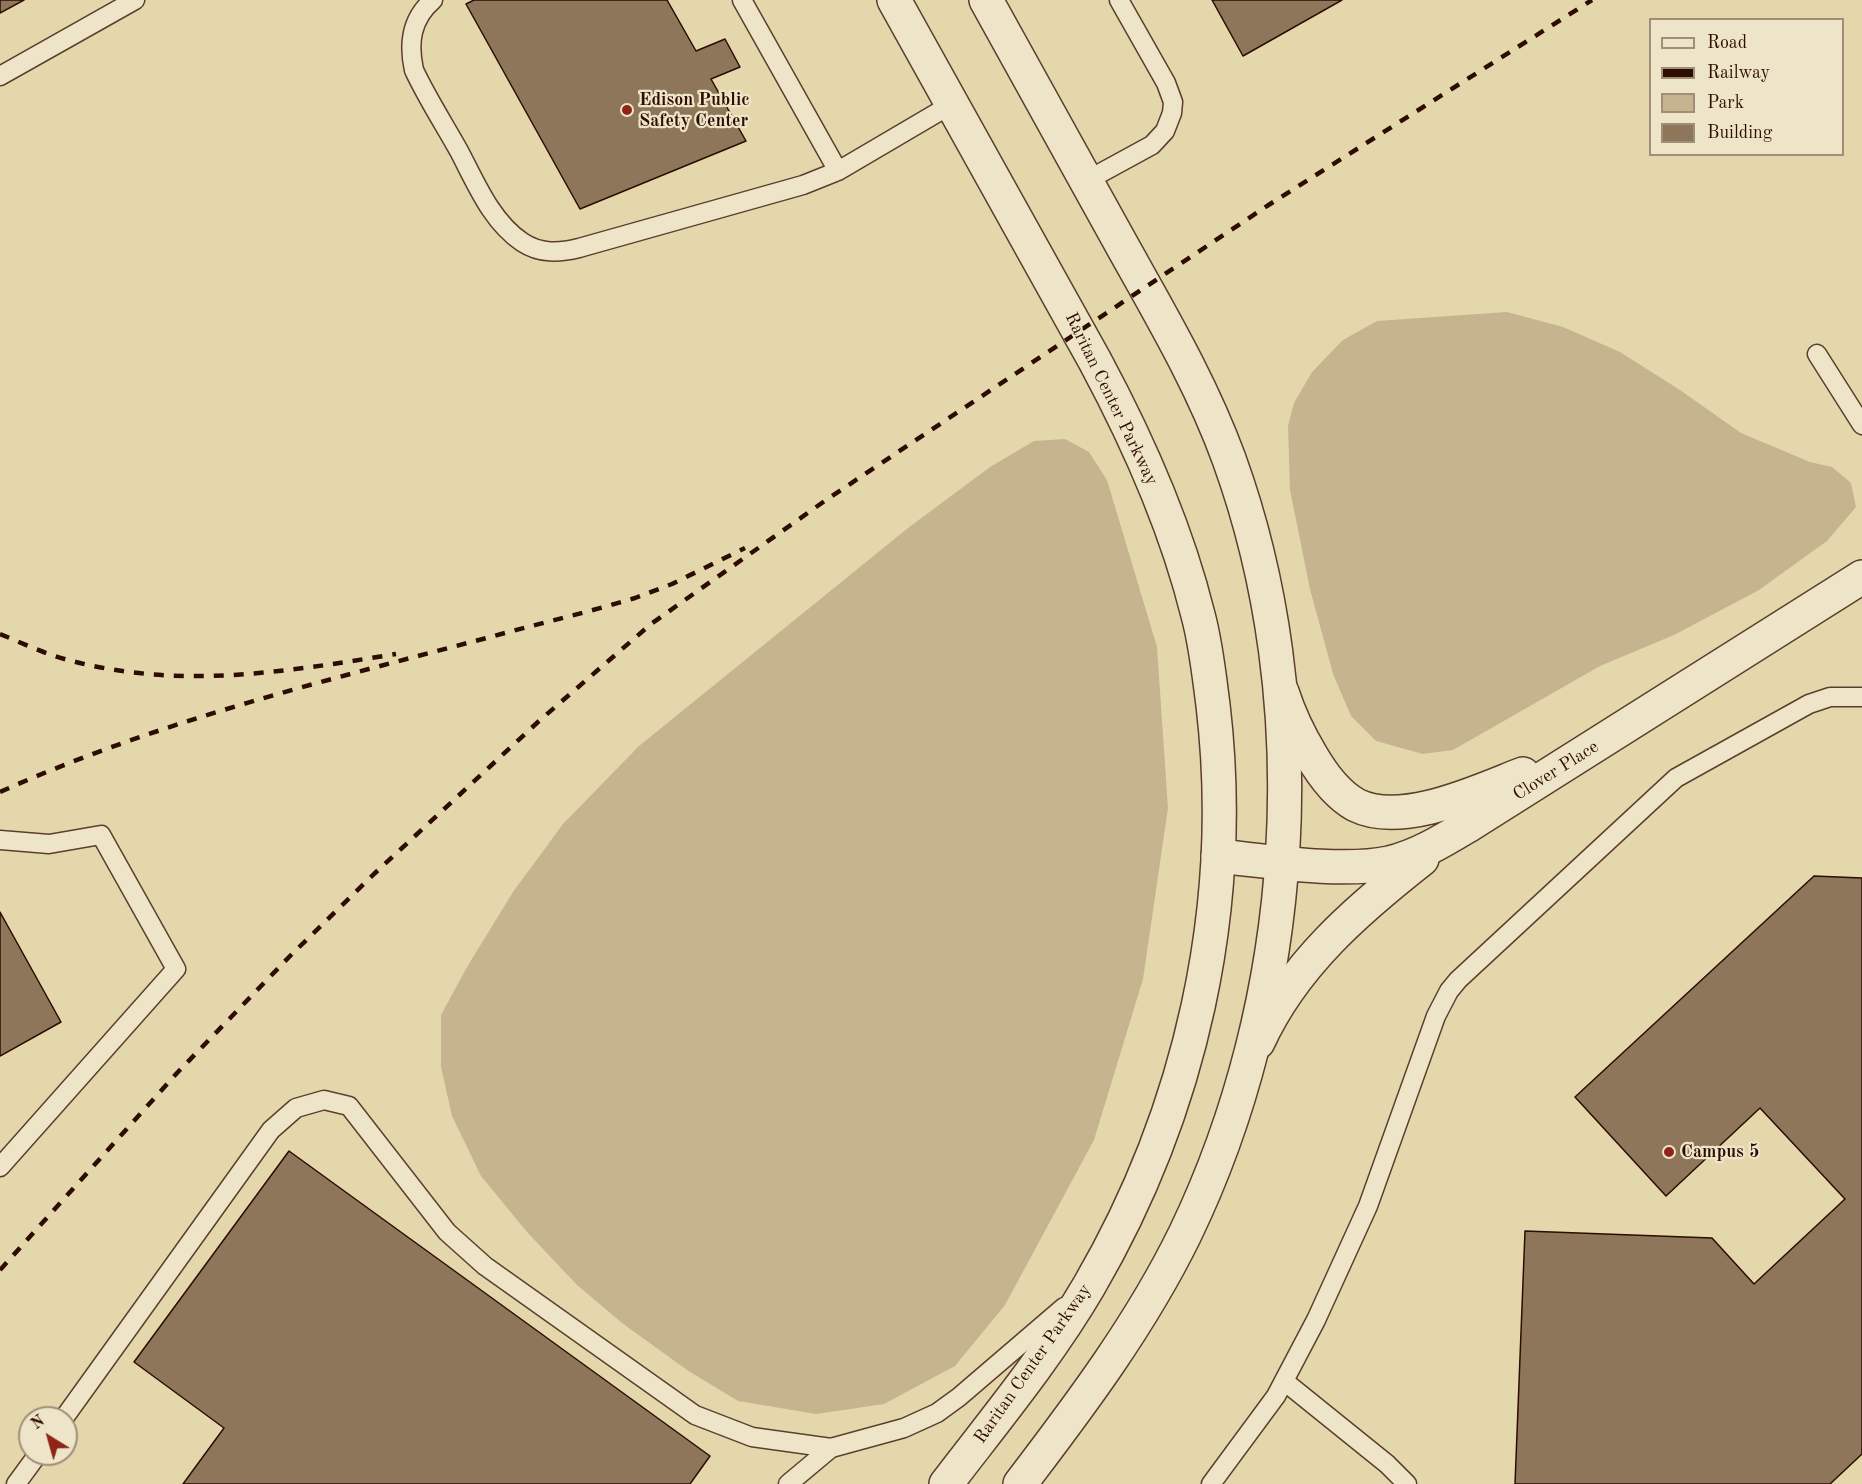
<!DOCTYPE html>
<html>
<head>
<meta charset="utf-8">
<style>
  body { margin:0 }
  #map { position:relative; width:1862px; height:1484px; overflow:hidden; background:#e5d7ac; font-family:"Old Standard TT",serif }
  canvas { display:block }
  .legend { position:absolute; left:1649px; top:18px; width:195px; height:138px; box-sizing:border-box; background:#eee5c9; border:2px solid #a18e79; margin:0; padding:8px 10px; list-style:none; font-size:18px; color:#2d0c01 }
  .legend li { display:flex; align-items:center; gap:12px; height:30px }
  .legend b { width:30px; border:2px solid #a18e79 }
  .north { position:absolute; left:18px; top:1406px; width:60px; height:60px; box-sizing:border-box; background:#eee5c9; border:2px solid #a18e79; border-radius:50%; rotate:323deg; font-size:16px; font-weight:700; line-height:24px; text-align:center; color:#2d0c01 }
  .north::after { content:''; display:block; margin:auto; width:21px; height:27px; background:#8f2418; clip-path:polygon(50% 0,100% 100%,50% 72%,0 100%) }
</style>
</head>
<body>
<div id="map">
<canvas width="1862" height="1484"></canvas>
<ul class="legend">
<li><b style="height:8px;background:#eee5c9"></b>Road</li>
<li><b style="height:8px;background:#2d0c01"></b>Railway</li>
<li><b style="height:16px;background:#c6b48f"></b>Park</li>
<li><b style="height:16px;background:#8d765a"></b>Building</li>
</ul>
<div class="north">N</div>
</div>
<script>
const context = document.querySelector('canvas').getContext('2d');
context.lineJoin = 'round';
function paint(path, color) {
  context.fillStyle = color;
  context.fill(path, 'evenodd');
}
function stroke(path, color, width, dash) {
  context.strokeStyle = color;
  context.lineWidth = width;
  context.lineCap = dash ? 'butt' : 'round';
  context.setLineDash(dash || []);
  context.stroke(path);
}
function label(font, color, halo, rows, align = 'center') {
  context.font = font + ' "Old Standard TT",serif';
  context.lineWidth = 4.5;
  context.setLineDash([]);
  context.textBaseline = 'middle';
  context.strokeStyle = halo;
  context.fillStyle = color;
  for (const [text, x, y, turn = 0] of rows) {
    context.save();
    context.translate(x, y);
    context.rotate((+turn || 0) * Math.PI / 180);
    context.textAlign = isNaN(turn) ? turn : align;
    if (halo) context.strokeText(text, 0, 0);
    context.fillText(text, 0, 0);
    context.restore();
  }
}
const green = new Path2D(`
  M 1507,312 L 1563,327 L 1620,352 L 1680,390 L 1741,433 L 1810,462 L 1832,467 L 1851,483 L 1856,507 L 1827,541 L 1759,590 L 1674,635 L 1600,666 L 1453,750 L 1423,754 L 1376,741 L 1351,716 L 1333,674 L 1310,589 L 1290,490 L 1288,426 L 1294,403 L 1312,372 L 1343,340 L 1377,321 Z
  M 1065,439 L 1089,452 L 1107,480 L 1157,647 L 1168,808 L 1143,979 L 1094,1140 L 1005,1305 L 955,1366 L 884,1404 L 816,1414 L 738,1401 L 687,1370 L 622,1323 L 577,1285 L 527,1232 L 481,1176 L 452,1116 L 441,1067 L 441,1015 L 467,967 L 513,892 L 563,824 L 639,746 L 908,528 L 990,467 L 1034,441 Z`);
const building = new Path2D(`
  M 0,0 L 24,0 L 0,13 Z
  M 474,0 L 667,0 L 696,51 L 725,39 L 740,67 L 711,79 L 746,141 L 580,209 L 466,4 Z
  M 1212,0 L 1342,0 L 1243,56 Z
  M 1814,876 L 1862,878 L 1862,1454 L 1830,1484 L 1515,1484 L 1525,1231 L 1712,1238 L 1754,1284 L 1845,1199 L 1760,1108 L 1666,1196 L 1575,1097 Z
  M 0,912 L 61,1022 L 0,1056 Z
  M 289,1151 L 710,1456 L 690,1484 L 183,1484 L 224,1428 L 134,1362 Z`);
const service = new Path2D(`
  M 433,0 C 411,19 408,43 414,70 C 427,98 444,124 459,151 C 476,183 491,221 522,242 C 540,254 559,253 579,248 L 803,185 L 838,171
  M 742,0 L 838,171 L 952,104
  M 0,76 L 135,0
  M 1086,181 L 1152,145 L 1165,131 L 1172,113 L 1173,102 L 1166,83 L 1119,0
  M 1817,354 L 1862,425
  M 0,840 L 49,844 L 101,835 L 176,969 L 0,1167
  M 1284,1381 L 1387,1464 L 1407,1484
  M 64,1418 L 271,1130 L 296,1108 L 324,1100 L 349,1106 L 447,1232 L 485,1266 L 695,1415 L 752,1437 L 831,1448 L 904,1428 L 937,1413 L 959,1397 L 1064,1307
  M 16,1484 L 38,1454
  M 788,1484 L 831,1448
  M 1211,1484 L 1276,1396 L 1316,1320 L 1368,1206 L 1436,1016 L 1449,991 L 1458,980 L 1676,778 L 1809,704 L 1830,697 L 1862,697`);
const minor = new Path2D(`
  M 1282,692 C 1289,714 1299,735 1311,755 C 1322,774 1336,794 1356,805 C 1402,828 1479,791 1523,774
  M 1218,856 C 1268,861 1341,873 1389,863 C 1418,856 1444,840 1469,825 L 1862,577
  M 1258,1042 C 1293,965 1357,910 1422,859`);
const tertiary = new Path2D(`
  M 894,0 L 1095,361 C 1138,441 1176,526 1198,615 C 1206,644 1209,675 1213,705 C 1237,907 1191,1111 1089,1286 C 1048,1356 995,1420 946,1484
  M 986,0 C 1032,83 1078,166 1124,249 C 1162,317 1202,385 1229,459 C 1318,704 1298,1000 1185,1234 C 1141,1324 1081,1404 1020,1484`);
const rail = new Path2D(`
  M 0,634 C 22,643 45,654 68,660 C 180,690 284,672 396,654
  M 0,792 C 158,721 328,680 494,636 C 541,623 589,612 635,598 L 672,584 L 745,548
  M 0,1270 L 177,1073 L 291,955 L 374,874 L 539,721 L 651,624 L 826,500 L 1267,206 L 1592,0`);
const markers = [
  [627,110,6,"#8f2418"],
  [1669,1152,6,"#8f2418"]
];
const poiNames = [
  ["Edison Public",639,100],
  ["Safety Center",639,121],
  ["Campus 5",1681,1152]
];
const streetNames = [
  ["Raritan Center Parkway",1111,399,64],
  ["Clover Place",1556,771,-32],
  ["Raritan Center Parkway",1033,1364,-55]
];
paint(green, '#c6b48f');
paint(building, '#8d765a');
stroke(building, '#2d0c01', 1.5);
stroke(service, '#5b3f2c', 21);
stroke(minor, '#5b3f2c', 36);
stroke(tertiary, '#5b3f2c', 36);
stroke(service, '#eee5c9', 18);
stroke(minor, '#eee5c9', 33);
stroke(tertiary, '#eee5c9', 33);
stroke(rail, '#2d0c01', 4.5, [10, 10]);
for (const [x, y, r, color] of markers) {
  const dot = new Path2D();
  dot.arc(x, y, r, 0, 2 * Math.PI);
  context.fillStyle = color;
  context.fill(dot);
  stroke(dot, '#eee5c9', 2);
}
label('bold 18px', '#2d0c01', '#eee5c9', poiNames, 'left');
label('18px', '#2d0c01', '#eee5c9', streetNames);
</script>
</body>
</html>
